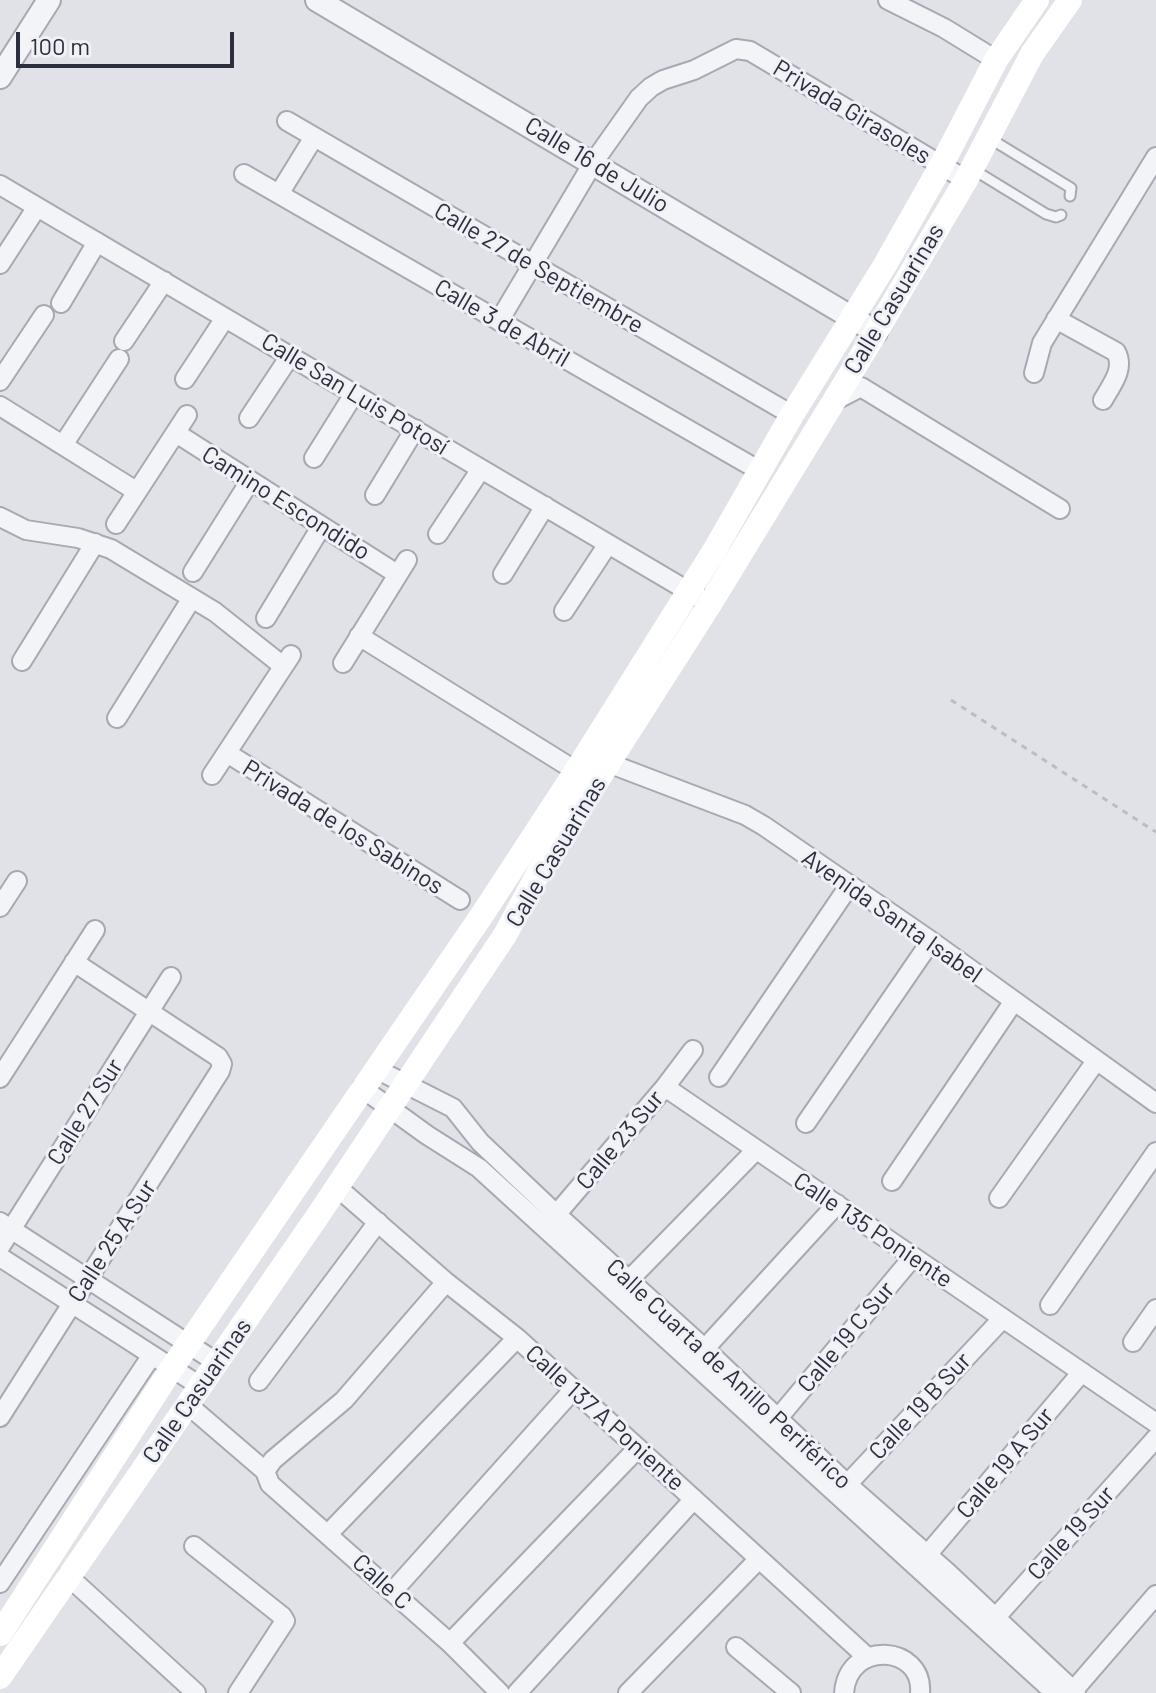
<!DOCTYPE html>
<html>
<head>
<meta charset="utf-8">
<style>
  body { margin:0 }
  #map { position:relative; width:1156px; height:1693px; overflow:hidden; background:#e1e2e8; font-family:Barlow,sans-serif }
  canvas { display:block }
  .scale { position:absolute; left:16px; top:32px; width:218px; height:36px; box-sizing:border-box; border:4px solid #2b2f3e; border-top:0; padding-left:10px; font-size:24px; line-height:28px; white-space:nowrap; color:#2b2f3e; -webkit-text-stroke:6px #f0f1f6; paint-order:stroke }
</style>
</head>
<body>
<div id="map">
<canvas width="1156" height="1693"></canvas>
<div class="scale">100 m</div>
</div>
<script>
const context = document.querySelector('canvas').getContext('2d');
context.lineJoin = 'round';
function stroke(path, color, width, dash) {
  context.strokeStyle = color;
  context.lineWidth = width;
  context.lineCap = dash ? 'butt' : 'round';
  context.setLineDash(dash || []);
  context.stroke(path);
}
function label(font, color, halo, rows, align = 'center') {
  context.font = font + ' Barlow,sans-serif';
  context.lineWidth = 6;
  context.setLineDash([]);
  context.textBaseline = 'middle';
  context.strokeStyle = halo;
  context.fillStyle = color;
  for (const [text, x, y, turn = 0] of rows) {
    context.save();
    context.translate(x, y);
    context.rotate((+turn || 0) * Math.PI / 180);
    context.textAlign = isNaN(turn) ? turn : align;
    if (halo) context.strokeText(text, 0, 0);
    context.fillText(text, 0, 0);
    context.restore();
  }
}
const path = new Path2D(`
  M 951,700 L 1156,832`);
const service = new Path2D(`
  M 989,138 L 1071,188 L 1070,196
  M 974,170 L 1046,214 L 1056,217 L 1061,215`);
const minor = new Path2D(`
  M 888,0 L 944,28 L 996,60
  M 287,121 L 792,415
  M 244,174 L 760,471
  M 0,185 L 710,604
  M 279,194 L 314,137
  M 0,264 L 37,207
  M 61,303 L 97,242
  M 1056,319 L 1116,352 C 1125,369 1112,384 1103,400
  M 499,321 L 593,163 L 639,98 L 651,87 L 663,80 L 694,70 L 736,49 L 750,51 L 966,180
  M 124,341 L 164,281
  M 1034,373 L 1042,343 L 1156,157
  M 185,379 L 225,318
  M 0,381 L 44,315
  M 832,402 L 861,387 L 1060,509
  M 0,406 L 136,491
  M 249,418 L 290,356
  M 176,433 L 397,574
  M 63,445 L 119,359
  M 314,458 L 354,394
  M 375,495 L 415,429
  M 0,517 L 26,530 L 78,538 L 111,549 L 215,612 L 283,666
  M 116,524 L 187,415
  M 438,534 L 481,469
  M 193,572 L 250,481
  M 503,574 L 545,506
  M 564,611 L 608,544
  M 266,618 L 321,527
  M 359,636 L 576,771
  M 22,661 L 95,543
  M 343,663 L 407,560
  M 117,718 L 192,598
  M 227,753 L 460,900
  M 611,762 L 616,766 L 745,815 L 764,826 L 931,941 L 1156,1103
  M 212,775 L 291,655
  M 0,907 L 17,881
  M 376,1069 L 453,1108 L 480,1142 L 557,1215 L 705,1349 L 847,1484 L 947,1572 L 1076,1693
  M 719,1077 L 849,886
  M 0,1078 L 95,930
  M 665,1087 L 1156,1423
  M 362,1088 L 427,1135 L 479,1168 L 1055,1693
  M 806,1123 L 931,941
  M 892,1181 L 1014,1001
  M 337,1187 L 446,1282 L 517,1338 L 867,1657
  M 999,1198 L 1096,1061
  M 0,1222 L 216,1362
  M 549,1223 L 665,1087 L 693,1050
  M 0,1247 L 171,977
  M 0,1257 L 200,1386
  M 629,1280 L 755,1151
  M 1050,1305 L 1156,1152
  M 1133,1342 L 1156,1309
  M 698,1356 L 837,1204
  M 259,1381 L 378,1222
  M 187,1404 L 265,1471 L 270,1484 L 450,1643 L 500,1693
  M 0,1417 L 220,1071 L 222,1064 L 218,1057 L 74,962
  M 779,1417 L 913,1257
  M 265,1471 L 273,1460 L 344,1400 L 446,1282
  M 841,1491 L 1003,1318
  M 328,1534 L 517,1338
  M 194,1546 L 282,1616 L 285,1621 L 238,1693
  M 927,1555 L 1082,1372
  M 68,1576 L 196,1693
  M 0,1583 L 152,1355
  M 393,1591 L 574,1389
  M 988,1626 L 1156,1438
  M 450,1643 L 638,1448
  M 736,1647 L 791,1693
  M 1073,1691 L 1156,1595
  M 517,1693 L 694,1499
  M 628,1693 L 758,1560
  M 844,1693 C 848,1639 924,1645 920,1693`);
const tertiary = new Path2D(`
  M 317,0 L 876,332
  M 0,77 L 49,0`);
const secondary = new Path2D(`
  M 0,1634 L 172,1368 L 482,915 L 576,771 L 714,551 L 792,415 L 885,265 L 941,166 L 996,60 L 1037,0
  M 0,1677 L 319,1214 L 505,935 L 539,872 L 710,604 L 876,332 L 966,180 L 1032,54 L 1070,0`);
const streetNames = [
  ["Privada Girasoles",852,112,31],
  ["Calle 16 de Julio",597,165,31],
  ["Calle 27 de Septiembre",539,268,30],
  ["Calle Casuarinas",894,299,-59],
  ["Calle 3 de Abril",502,323,30],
  ["Calle San Luis Potosí",355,394,31],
  ["Camino Escondido",286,503,32],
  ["Privada de los Sabinos",343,827,32],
  ["Calle Casuarinas",556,852,-59],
  ["Avenida Santa Isabel",892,916,35],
  ["Calle 27 Sur",85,1112,-58],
  ["Calle 23 Sur",620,1140,-50],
  ["Calle 135 Poniente",873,1230,34],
  ["Calle 25 A Sur",112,1241,-57],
  ["Calle 19 C Sur",846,1337,-50],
  ["Calle Cuarta de Anillo Periférico",729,1374,43],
  ["Calle Casuarinas",197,1391,-55],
  ["Calle 19 B Sur",920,1406,-47],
  ["Calle 137 A Poniente",605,1418,42],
  ["Calle 19 A Sur",1005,1463,-50],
  ["Calle 19 Sur",1071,1533,-48],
  ["Calle C",382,1582,42]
];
stroke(service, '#a7a9b2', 13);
stroke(minor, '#a7a9b2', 22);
stroke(tertiary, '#a7a9b2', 26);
stroke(path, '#bbbdc3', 3, [6, 6]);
stroke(service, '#f3f4f7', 9);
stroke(minor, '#f3f4f7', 18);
stroke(tertiary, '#f3f4f7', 22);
stroke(secondary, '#fff', 24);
label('24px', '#2b2f3e', '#f0f1f6', streetNames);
</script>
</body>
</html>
